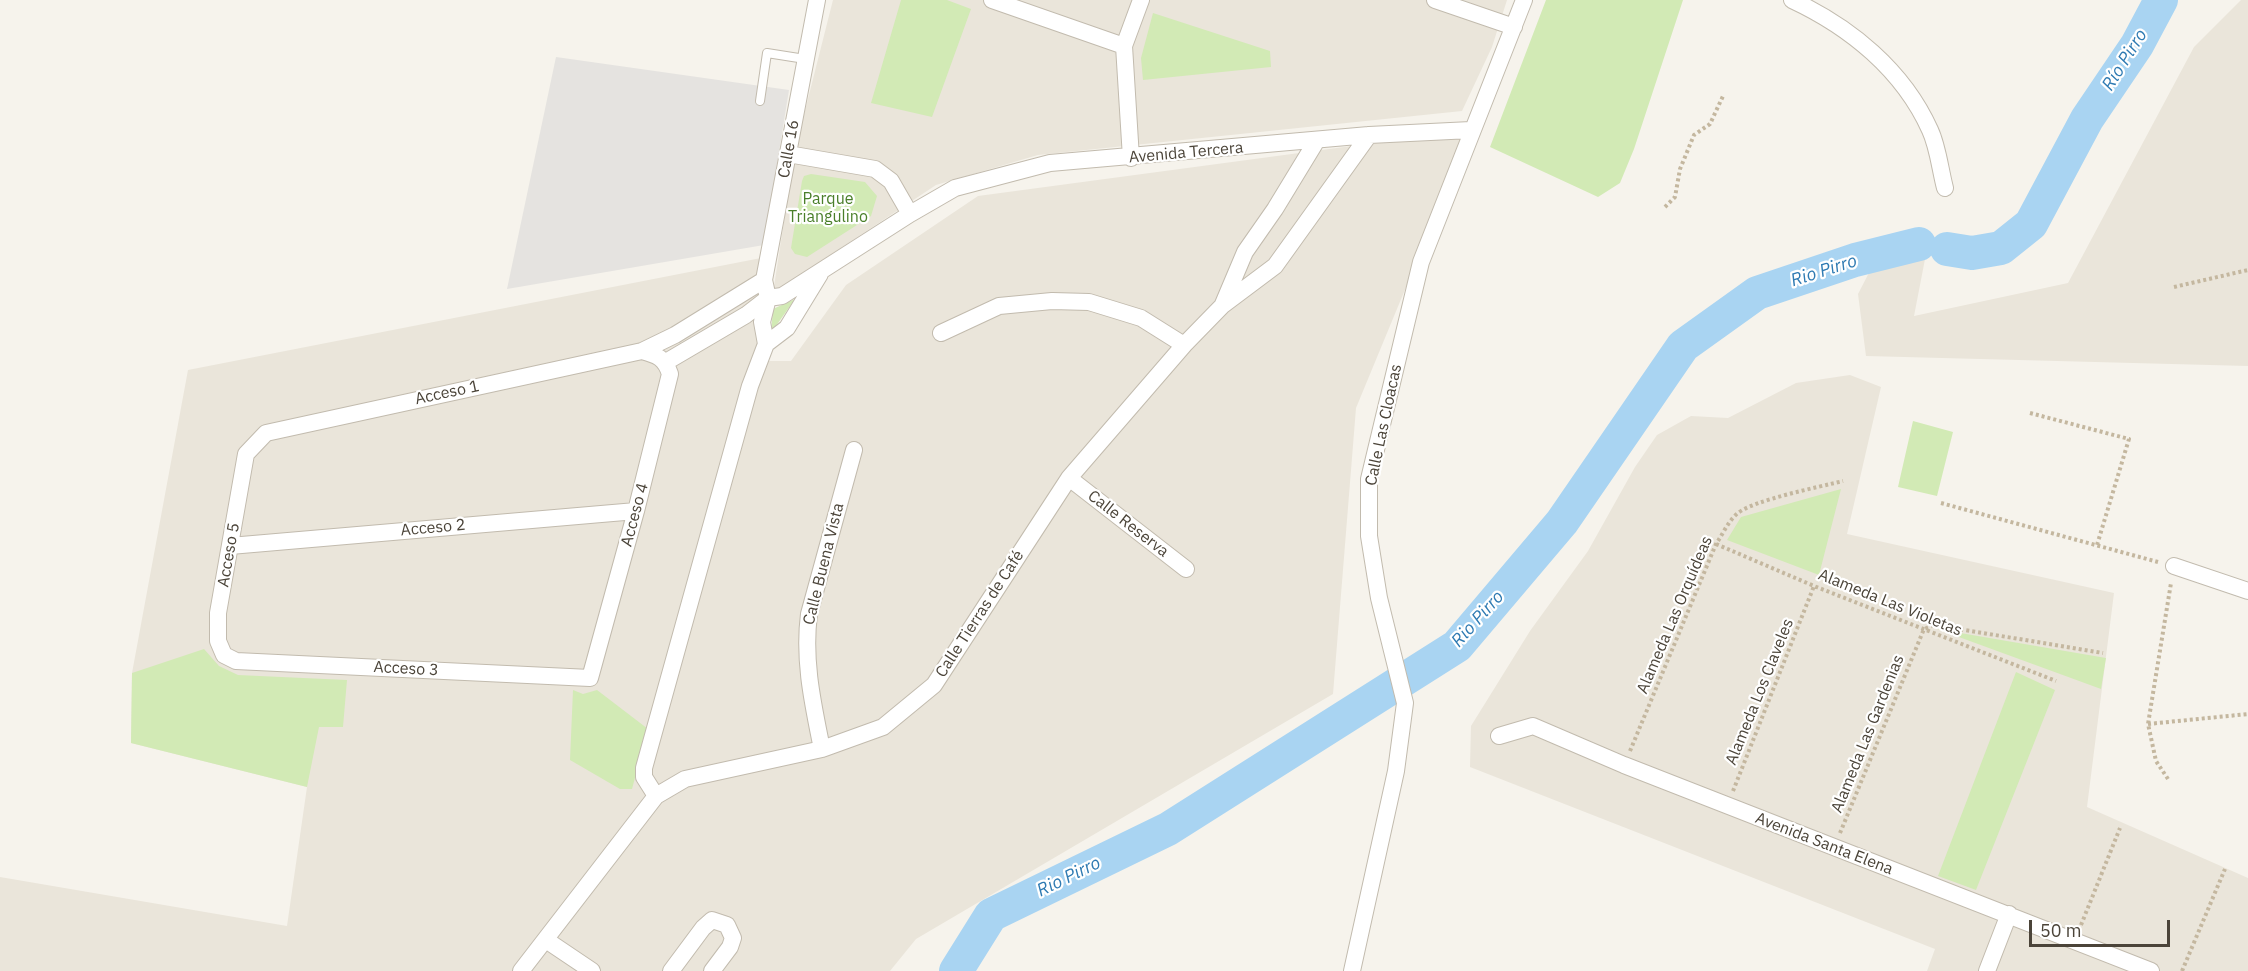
<!DOCTYPE html>
<html>
<head>
<meta charset="utf-8">
<style>
  body { margin:0 }
  #map { position:relative; width:2248px; height:971px; overflow:hidden; background:#f6f3ec; font-family:"IBM Plex Sans",sans-serif }
  canvas { display:block }
  .scale { position:absolute; left:2029px; top:920px; width:141px; height:27px; box-sizing:border-box; border:3px solid #4b4439; border-top:0; padding-left:8px; font-size:18px; line-height:21px; white-space:nowrap; color:#4b4439; -webkit-text-stroke:4px #fff; paint-order:stroke }
</style>
</head>
<body>
<div id="map">
<canvas width="2248" height="971"></canvas>
<div class="scale">50 m</div>
</div>
<script>
const context = document.querySelector('canvas').getContext('2d');
context.lineJoin = 'round';
function paint(path, color) {
  context.fillStyle = color;
  context.fill(path, 'evenodd');
}
function stroke(path, color, width, dash) {
  context.strokeStyle = color;
  context.lineWidth = width;
  context.lineCap = dash ? 'butt' : 'round';
  context.setLineDash(dash || []);
  context.stroke(path);
}
function label(font, color, halo, rows, align = 'center') {
  context.font = font + ' "IBM Plex Sans",sans-serif';
  context.lineWidth = 4.5;
  context.setLineDash([]);
  context.textBaseline = 'middle';
  context.strokeStyle = halo;
  context.fillStyle = color;
  for (const [text, x, y, turn = 0] of rows) {
    context.save();
    context.translate(x, y);
    context.rotate((+turn || 0) * Math.PI / 180);
    context.textAlign = isNaN(turn) ? turn : align;
    if (halo) context.strokeText(text, 0, 0);
    context.fillText(text, 0, 0);
    context.restore();
  }
}
const residential = new Path2D(`
  M 833,0 L 1507,0 L 1492,47 L 1462,111 L 1038,155 L 936,185 L 773,293 L 795,150 Z
  M 2241,0 L 2248,0 L 2248,366 L 1866,356 L 1858,294 L 1873,265 L 1926,254 L 1914,316 L 2068,283 L 2194,47 Z
  M 1471,130 L 1356,408 L 1333,694 L 916,939 L 890,971 L 0,971 L 0,877 L 287,926 L 307,787 L 131,743 L 132,673 L 188,370 L 761,258 L 757,361 L 791,361 L 846,285 L 978,196 Z
  M 1850,375 L 1881,387 L 1847,534 L 2114,593 L 2087,807 L 2248,878 L 2248,971 L 1927,971 L 1935,949 L 1470,767 L 1471,726 L 1530,631 L 1588,551 L 1635,467 L 1657,435 L 1691,416 L 1728,418 L 1796,383 Z`);
const green = new Path2D(`
  M 901,0 L 947,0 L 971,9 L 932,117 L 871,103 Z
  M 1546,0 L 1683,0 L 1634,149 L 1620,183 L 1598,197 L 1490,147 Z
  M 1153,13 L 1270,51 L 1271,67 L 1143,80 L 1141,58 Z
  M 811,174 L 865,182 L 877,196 L 871,216 L 807,257 L 795,254 L 791,248 L 802,181 L 804,176 Z
  M 795,299 L 771,333 L 773,309 Z
  M 1913,421 L 1953,432 L 1937,496 L 1898,487 Z
  M 1841,489 L 1819,575 L 1727,540 L 1741,517 Z
  M 1937,629 L 2106,658 L 2101,689 Z
  M 204,649 L 219,666 L 238,675 L 347,680 L 343,727 L 319,727 L 307,787 L 131,743 L 132,673 Z
  M 2016,672 L 2055,690 L 1976,890 L 1938,876 Z
  M 573,690 L 583,694 L 597,690 L 648,729 L 632,789 L 620,789 L 570,760 Z`);
const parking = new Path2D(`
  M 556,57 L 789,90 L 764,245 L 507,289 Z`);
const river = new Path2D(`
  M 1947,249 L 1972,253 L 2001,248 L 2031,224 L 2087,119 L 2137,45 L 2161,0
  M 956,971 L 991,915 L 1168,829 L 1457,646 L 1562,522 L 1683,346 L 1757,293 L 1855,260 L 1919,244`);
const path = new Path2D(`
  M 1665,207 L 1675,197 L 1680,169 L 1694,135 L 1710,124 L 1723,96
  M 2174,287 L 2248,270
  M 2030,413 L 2129,439 L 2097,545
  M 1941,503 L 2158,562
  M 1716,544 L 1814,586 L 2056,681
  M 2148,724 L 2248,714
  M 1630,751 L 1716,544 C 1723,534 1728,521 1738,513 C 1754,500 1819,487 1843,481
  M 2168,779 L 2156,761 L 2148,724 L 2171,583
  M 1733,791 L 1814,586
  M 1840,833 L 1924,629 L 1935,625 L 2103,653
  M 2081,925 L 2120,828
  M 2182,971 L 2225,869`);
const lane = new Path2D(`
  M 760,101 L 767,53 L 805,59`);
const street = new Path2D(`
  M 992,0 L 1124,46
  M 1435,0 L 1514,27
  M 1792,0 C 1850,27 1903,70 1930,130 C 1938,147 1940,169 1945,188
  M 788,154 L 875,169 L 891,181 L 910,214
  M 1131,158 L 1124,46 L 1141,0
  M 768,298 L 782,296 L 910,214 L 955,188 L 1050,163 L 1369,135 L 1471,130
  M 768,298 L 764,280 L 817,0
  M 1223,304 L 1245,252 L 1275,209 L 1317,140
  M 941,333 L 999,306 L 1052,301 L 1089,302 L 1141,318 L 1184,345
  M 766,344 L 762,322 L 768,298
  M 642,351 C 657,355 665,358 670,374 L 636,511 L 590,678 L 236,661 L 224,655 L 218,641 L 218,613 L 246,454 L 266,433 Z
  M 642,351 L 675,335 L 764,280
  M 666,362 L 746,315 L 768,298
  M 1069,478 L 1186,569
  M 230,546 L 636,511
  M 2174,566 L 2248,591
  M 1499,736 L 1533,726 L 1624,765 L 2151,971
  M 822,749 C 813,704 803,661 809,614 L 854,450
  M 656,796 L 644,777 L 644,768 L 750,386 L 766,344 L 787,328 L 820,274
  M 546,940 L 592,971
  M 521,971 L 656,796 L 685,779 L 822,749 L 883,727 L 934,685 L 1069,478 L 1184,345 L 1223,305 L 1275,266 L 1369,135
  M 671,971 L 703,928 L 712,920 L 727,925 L 733,938 L 730,947 L 712,971
  M 1352,971 L 1396,771 L 1405,703 L 1379,598 L 1369,536 L 1369,479 L 1421,262 L 1524,0
  M 1987,971 L 2009,914`);
const streetNames = [
  ["Calle 16",789,149,-80],
  ["Avenida Tercera",1186,153,-5],
  ["Acceso 1",447,393,-12],
  ["Calle Las Cloacas",1384,425,-78],
  ["Acceso 4",635,515,-75],
  ["Calle Reserva",1128,524,38],
  ["Acceso 2",433,528,-5],
  ["Acceso 5",229,555,-80],
  ["Calle Buena Vista",824,564,-76],
  ["Alameda Las Violetas",1890,603,22],
  ["Calle Tierras de Café",980,614,-57],
  ["Alameda Las Orquídeas",1675,615,-67],
  ["Acceso 3",406,669,3],
  ["Alameda Los Claveles",1760,692,-68],
  ["Alameda Las Gardenias",1868,734,-68],
  ["Avenida Santa Elena",1824,844,21]
];
const parkNames = [
  ["Parque",828,199],
  ["Triangulino",828,217]
];
const waterNames = [
  ["Río Pirro",2125,60,-58],
  ["Rio Pirro",1824,271,-18],
  ["Rio Pirro",1478,619,-48],
  ["Rio Pirro",1069,877,-26]
];
paint(residential, '#eae5da');
paint(green, '#d2eab5');
paint(parking, '#e5e3e0');
stroke(river, '#a9d4f2', 34);
stroke(lane, '#c2bbae', 10);
stroke(street, '#c2bbae', 18);
stroke(path, '#c4b79f', 4, [3, 3]);
stroke(lane, '#fff', 8);
stroke(street, '#fff', 16);
label('16px', '#4b4439', '#fff', streetNames);
label('16px', '#4a7f2a', '#fff', parkNames);
label('italic 18px', '#2e7ab2', '#fff', waterNames);
</script>
</body>
</html>
